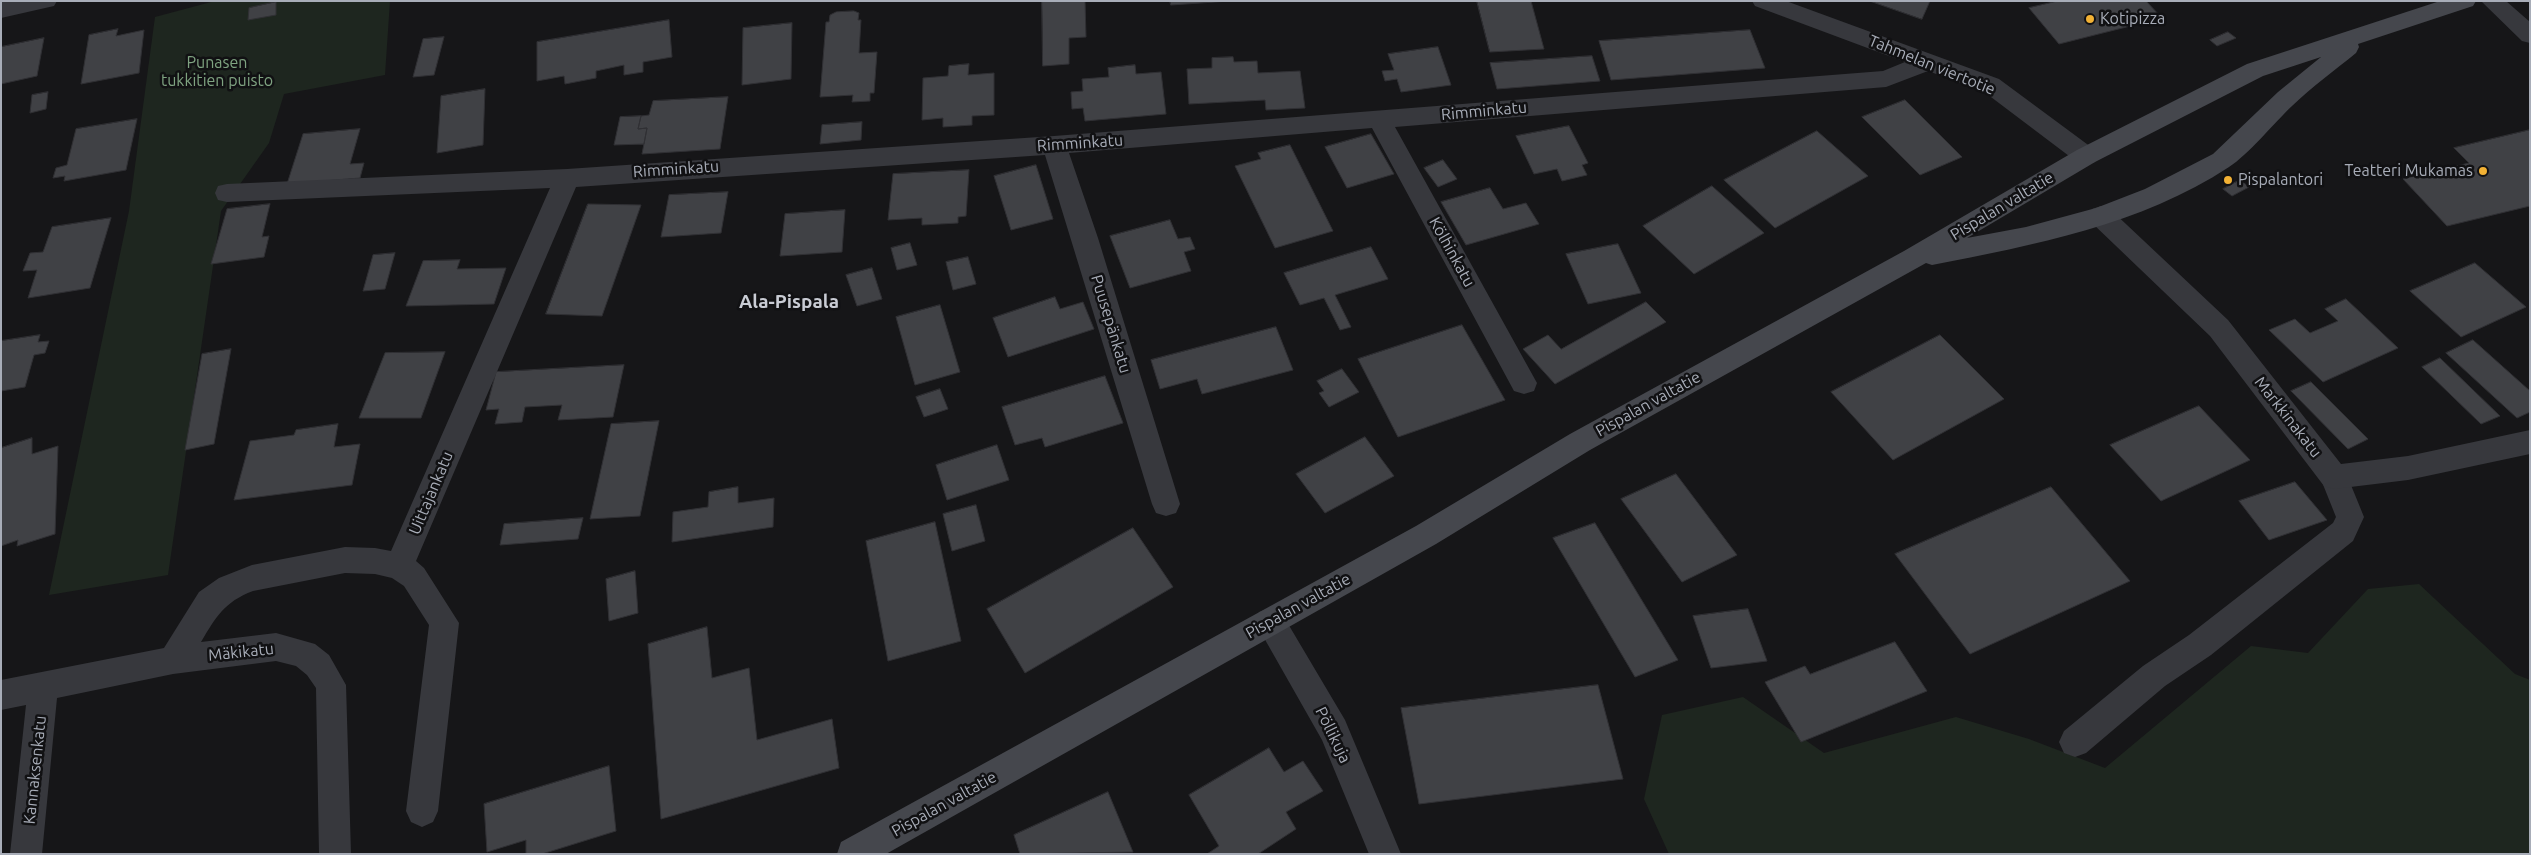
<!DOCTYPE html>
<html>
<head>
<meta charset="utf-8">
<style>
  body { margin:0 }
  #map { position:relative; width:2531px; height:855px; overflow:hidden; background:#161618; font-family:Ubuntu,sans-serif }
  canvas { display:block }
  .frame { position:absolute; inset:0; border:2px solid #a8adb8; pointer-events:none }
</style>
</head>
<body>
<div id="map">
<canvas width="2531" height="855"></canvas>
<div class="frame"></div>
</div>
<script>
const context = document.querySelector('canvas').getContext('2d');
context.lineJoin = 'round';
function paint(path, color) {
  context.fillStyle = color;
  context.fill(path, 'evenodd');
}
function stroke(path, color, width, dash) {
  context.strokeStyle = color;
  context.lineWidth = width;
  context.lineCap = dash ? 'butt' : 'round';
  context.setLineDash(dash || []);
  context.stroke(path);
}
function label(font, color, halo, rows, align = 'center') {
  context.font = font + ' Ubuntu,sans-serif';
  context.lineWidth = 5;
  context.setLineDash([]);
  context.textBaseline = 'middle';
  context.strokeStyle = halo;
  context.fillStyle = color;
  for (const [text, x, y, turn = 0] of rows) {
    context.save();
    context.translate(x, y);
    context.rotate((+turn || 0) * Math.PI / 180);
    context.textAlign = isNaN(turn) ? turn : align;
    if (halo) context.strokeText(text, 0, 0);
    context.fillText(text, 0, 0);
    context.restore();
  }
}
const green = new Path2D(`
  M 215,1 L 390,1 L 385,75 L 284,94 L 269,143 L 221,211 L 168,575 L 49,595 L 129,211 L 155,17 Z
  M 2419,584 L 2515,674 L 2530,680 L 2530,854 L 1669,854 L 1644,799 L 1662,715 L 1743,697 L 1824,753 L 1956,717 L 2029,739 L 2105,768 L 2251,646 L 2308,653 L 2368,589 Z`);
const building = new Path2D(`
  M 1042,1 L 1085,1 L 1086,37 L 1069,38 L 1069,64 L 1043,66 Z
  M 1170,1 L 1230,1 L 1171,5 Z
  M 1477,1 L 1531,1 L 1544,49 L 1490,52 Z
  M 1870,1 L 1930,1 L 1922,19 Z
  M 2058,1 L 2146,1 L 2162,18 L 2059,44 L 2029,8 Z
  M 276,2 L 276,15 L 248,20 L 249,8 Z
  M 854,11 L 859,13 L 858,20 L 861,20 L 859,53 L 877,52 L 874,93 L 870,93 L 870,101 L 852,102 L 853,95 L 820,97 L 826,22 L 829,22 L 830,15 L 836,12 Z
  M 669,20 L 672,57 L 643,62 L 643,72 L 624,75 L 624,65 L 596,71 L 596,78 L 565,84 L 564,76 L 537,81 L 537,42 Z
  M 792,23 L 791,79 L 742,85 L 743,28 Z
  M 118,29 L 116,36 L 144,30 L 139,73 L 81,84 L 89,35 Z
  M 1750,30 L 1765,68 L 1611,80 L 1599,41 Z
  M 2228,32 L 2236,38 L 2217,46 L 2210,40 Z
  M 444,37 L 434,75 L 413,77 L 423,39 Z
  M 44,38 L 37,76 L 1,84 L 1,47 Z
  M 1438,47 L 1451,85 L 1401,92 L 1397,79 L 1385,81 L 1382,71 L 1394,70 L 1388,54 Z
  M 1592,56 L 1600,81 L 1497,89 L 1490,63 Z
  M 1233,57 L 1234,62 L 1257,61 L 1258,73 L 1300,71 L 1305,108 L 1266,110 L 1265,100 L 1189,104 L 1187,69 L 1212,68 L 1212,58 Z
  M 969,64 L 968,75 L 994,73 L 994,115 L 972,116 L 972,125 L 943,127 L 943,118 L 922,120 L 923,78 L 948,76 L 949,66 Z
  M 1135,65 L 1136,74 L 1161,72 L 1166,114 L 1085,121 L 1083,108 L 1072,109 L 1071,92 L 1083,91 L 1082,79 L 1109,77 L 1108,68 Z
  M 485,89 L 483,145 L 437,153 L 441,96 Z
  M 48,92 L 46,109 L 30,113 L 32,95 Z
  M 728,97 L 720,149 L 642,154 L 647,128 L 638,129 L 641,116 L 649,115 L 653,101 Z
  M 1905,100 L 1962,157 L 1920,175 L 1862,117 Z
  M 641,116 L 638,129 L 647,128 L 644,144 L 614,145 L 620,117 Z
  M 137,119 L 126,170 L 64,181 L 65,176 L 53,178 L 56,168 L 67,165 L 76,129 Z
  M 862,122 L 861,140 L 820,144 L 822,125 Z
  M 1569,126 L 1588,163 L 1582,165 L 1587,175 L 1562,181 L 1557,169 L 1534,174 L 1516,136 Z
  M 360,129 L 350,164 L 364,163 L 360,178 L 287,184 L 303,134 Z
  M 2530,130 L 2530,206 L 2447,226 L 2403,179 L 2469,163 L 2454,148 Z
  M 1817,131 L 1868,176 L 1775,228 L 1724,180 Z
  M 1371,134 L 1394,174 L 1347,188 L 1325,147 Z
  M 1290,145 L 1333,231 L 1275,248 L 1235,166 L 1261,159 L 1258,153 Z
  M 1443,160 L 1457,179 L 1438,187 L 1424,168 Z
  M 1036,165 L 1053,219 L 1011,230 L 994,176 Z
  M 969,170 L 966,216 L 958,217 L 958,223 L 922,225 L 922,218 L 888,220 L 893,174 Z
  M 2240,180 L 2249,187 L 2232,196 L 2223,189 Z
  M 1712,186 L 1764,233 L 1694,274 L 1643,226 Z
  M 1490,188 L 1503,209 L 1526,203 L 1539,224 L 1466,245 L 1441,202 Z
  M 728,192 L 721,233 L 661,237 L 669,195 Z
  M 270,204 L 262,237 L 269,236 L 264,257 L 211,264 L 227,209 Z
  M 588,204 L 641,205 L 602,316 L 546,314 Z
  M 845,210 L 842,252 L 780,256 L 785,214 Z
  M 111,218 L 90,288 L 28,298 L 37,270 L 23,271 L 30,253 L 43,252 L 52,227 Z
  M 1170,220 L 1178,239 L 1190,237 L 1195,249 L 1184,252 L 1191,271 L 1130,288 L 1110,236 Z
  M 910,243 L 917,265 L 897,270 L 891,248 Z
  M 1618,244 L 1641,293 L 1588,304 L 1566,254 Z
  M 1371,247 L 1388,279 L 1335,295 L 1351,327 L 1340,330 L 1324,298 L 1300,305 L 1284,273 Z
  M 395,253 L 385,289 L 363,291 L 373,255 Z
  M 968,257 L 976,284 L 953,290 L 946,262 Z
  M 460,260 L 457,269 L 506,268 L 494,304 L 406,306 L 423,261 Z
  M 2475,263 L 2526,307 L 2461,337 L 2410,291 Z
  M 872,268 L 882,299 L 857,306 L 846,275 Z
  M 1055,297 L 1060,309 L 1083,302 L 1094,329 L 1008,357 L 993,318 Z
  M 2346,299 L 2398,348 L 2323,382 L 2269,330 L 2295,319 L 2310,333 L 2338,321 L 2325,309 Z
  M 1646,302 L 1666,322 L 1555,384 L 1523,349 L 1548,335 L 1561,349 Z
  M 940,305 L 960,372 L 915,385 L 896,317 Z
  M 1462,325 L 1505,400 L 1398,437 L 1358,359 Z
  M 1276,327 L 1293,370 L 1202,394 L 1197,379 L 1160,389 L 1151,360 Z
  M 40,335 L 38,342 L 49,341 L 45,353 L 34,355 L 25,387 L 1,391 L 1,341 Z
  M 1940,335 L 2004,399 L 1893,460 L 1831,392 Z
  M 2473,340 L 2530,391 L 2530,412 L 2517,418 L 2446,353 Z
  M 231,349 L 214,444 L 185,450 L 202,354 Z
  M 445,352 L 421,418 L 359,418 L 385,353 Z
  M 2440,358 L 2500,416 L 2481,424 L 2422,367 Z
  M 624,365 L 613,417 L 558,420 L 562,405 L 525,407 L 522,422 L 495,424 L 499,409 L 486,410 L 496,372 Z
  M 1342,369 L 1359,392 L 1329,407 L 1319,393 L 1324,391 L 1317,381 Z
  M 1105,376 L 1123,423 L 1045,447 L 1042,438 L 1015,445 L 1002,407 Z
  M 2311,382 L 2368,439 L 2348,449 L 2291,391 Z
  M 940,389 L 948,409 L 924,417 L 916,397 Z
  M 2199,406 L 2250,460 L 2161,501 L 2110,445 Z
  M 659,421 L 640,516 L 590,519 L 611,424 Z
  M 338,424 L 334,447 L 360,444 L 352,485 L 234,500 L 250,441 L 294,435 L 296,430 Z
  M 1365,437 L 1394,476 L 1325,513 L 1296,474 Z
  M 32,438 L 32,454 L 58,446 L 55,534 L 17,546 L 18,540 L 1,546 L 1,448 Z
  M 997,445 L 1009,480 L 947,500 L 936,465 Z
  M 1676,474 L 1737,555 L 1682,582 L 1621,499 Z
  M 2295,482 L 2327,520 L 2269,540 L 2239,501 Z
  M 738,487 L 738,503 L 774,498 L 773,527 L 672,542 L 673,512 L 708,507 L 709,492 Z
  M 2051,487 L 2130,581 L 1970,654 L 1895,554 Z
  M 976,505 L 985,541 L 952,551 L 943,514 Z
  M 583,518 L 578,539 L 500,545 L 504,524 Z
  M 935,522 L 961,641 L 888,661 L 866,541 Z
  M 1595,523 L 1678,660 L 1635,677 L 1553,538 Z
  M 1133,528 L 1173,587 L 1025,673 L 987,609 Z
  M 635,571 L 638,613 L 609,621 L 606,579 Z
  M 1748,609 L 1767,661 L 1711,668 L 1693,616 Z
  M 707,627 L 712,678 L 749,668 L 757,740 L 832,719 L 839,768 L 661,819 L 648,644 Z
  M 1895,642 L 1927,691 L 1801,742 L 1765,682 L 1805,666 L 1810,674 Z
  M 1598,685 L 1623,779 L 1419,804 L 1401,708 Z
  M 1269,748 L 1284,772 L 1303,761 L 1323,791 L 1286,812 L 1296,829 L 1258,854 L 1207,854 L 1219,846 L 1189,795 Z
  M 609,766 L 616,831 L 542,854 L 526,854 L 526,840 L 487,852 L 484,804 Z
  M 1108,792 L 1133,852 L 1020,854 L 1014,835 Z`);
const lane = new Path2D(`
  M 2334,465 L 2344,468 L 2364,517 L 2353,541 L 2211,655 L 2165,686 L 2086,753 L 2075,757 L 2064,753 L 2059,742 L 2064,731 L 2143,666 L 2189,635 L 2333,523 L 2336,517 L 2320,477 L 2324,468 Z`);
const street = new Path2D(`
  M 57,1 L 54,6 L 1,18 L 1,2 Z
  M 1752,1 L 1786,1 L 1999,79 L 2095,150 L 2098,156 L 2095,162 L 2086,165 L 2077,162 L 1983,91 L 1928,71 L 1886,87 L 1395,127 L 1537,383 L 1534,391 L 1524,394 L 1514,391 L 1372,128 L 1069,153 L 1098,238 L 1180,504 L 1176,513 L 1166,516 L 1156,513 L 1152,504 L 1045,155 L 576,187 L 416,561 L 424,568 L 459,623 L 438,811 L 433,822 L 422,827 L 411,822 L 406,811 L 429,625 L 404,586 L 392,578 L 375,574 L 345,573 L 253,591 C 224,602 216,617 201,642 L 276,633 L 315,644 L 329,655 L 346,685 L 351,854 L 319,854 L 316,688 L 307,675 L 296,666 L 276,661 L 173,674 L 57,698 L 42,854 L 10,854 L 26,705 L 1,710 L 1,680 L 164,648 L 199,592 L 219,578 L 252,565 L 345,547 L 375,548 L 391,551 L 550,188 L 227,202 L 218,200 L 215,193 L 218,186 L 227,184 L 567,169 L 1054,136 L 1883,71 L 1905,62 L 1755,6 Z
  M 2481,1 L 2506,1 L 2530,22 L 2530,43 L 2522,41 Z
  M 2101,206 L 2110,209 L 2228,320 L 2341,464 L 2408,456 L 2530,430 L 2530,454 L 2408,480 L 2334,489 L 2324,486 L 2210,336 L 2092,223 L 2089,216 L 2092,209 Z
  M 1270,608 L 1281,612 L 1345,720 L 1401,854 L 1369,854 L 1322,740 L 1255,622 L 1259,612 Z`);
const secondary = new Path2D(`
  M 2440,1 L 2476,1 L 2473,6 L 2358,44 L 2359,47 L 2356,53 C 2335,70 2312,87 2292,106 C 2274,123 2248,155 2229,167 C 2141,225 2034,245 1932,265 L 1926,263 L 1590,450 L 1436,544 L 886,854 L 837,854 L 841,842 L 1416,526 L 1570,434 L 1904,251 L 2077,150 L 2247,64 ZM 2321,57 L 2278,92 L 2213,154 L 2145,189 L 2096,208 L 2026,227 L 1967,238 L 2095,162 L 2263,76 Z`);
const markers = [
  [2090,19,5,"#f2b134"],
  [2483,171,5,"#f2b134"],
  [2228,180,5,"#f2b134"]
];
const poiNames = [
  ["Kotipizza",2100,19],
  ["Teatteri Mukamas",2473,171,"right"],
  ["Pispalantori",2238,180]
];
const parkNames = [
  ["Punasen",217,63],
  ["tukkitien puisto",217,81]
];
const streetNames = [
  ["Tahmelan viertotie",1932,65,22],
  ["Rimminkatu",1484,111,-5],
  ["Rimminkatu",1080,143,-4],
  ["Rimminkatu",676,169,-4],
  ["Pispalan valtatie",2002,206,-31],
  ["Kölhinkatu",1452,252,61],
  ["Puusepänkatu",1111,324,73],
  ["Pispalan valtatie",1648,404,-29],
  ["Markkinakatu",2288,417,52],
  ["Uittajankatu",431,493,-67],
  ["Pispalan valtatie",1298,606,-29],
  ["Mäkikatu",241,652,-6],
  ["Pöllikuja",1333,735,64],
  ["Kannaksenkatu",35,770,-84],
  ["Pispalan valtatie",944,804,-29]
];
const quarterNames = [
  ["Ala-Pispala",789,302]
];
paint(green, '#1e261f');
paint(building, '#404145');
stroke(building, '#303034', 1);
paint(lane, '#37383d');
paint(street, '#37383d');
paint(secondary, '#45474d');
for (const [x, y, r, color] of markers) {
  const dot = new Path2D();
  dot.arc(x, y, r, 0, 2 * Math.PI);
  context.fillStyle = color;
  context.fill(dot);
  stroke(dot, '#111113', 2);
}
label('16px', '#a8adb8', '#111113', poiNames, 'left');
label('16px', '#7fa381', '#111113', parkNames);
label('16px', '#a8adb8', '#111113', streetNames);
label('bold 19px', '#c9ccd4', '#111113', quarterNames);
</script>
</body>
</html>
